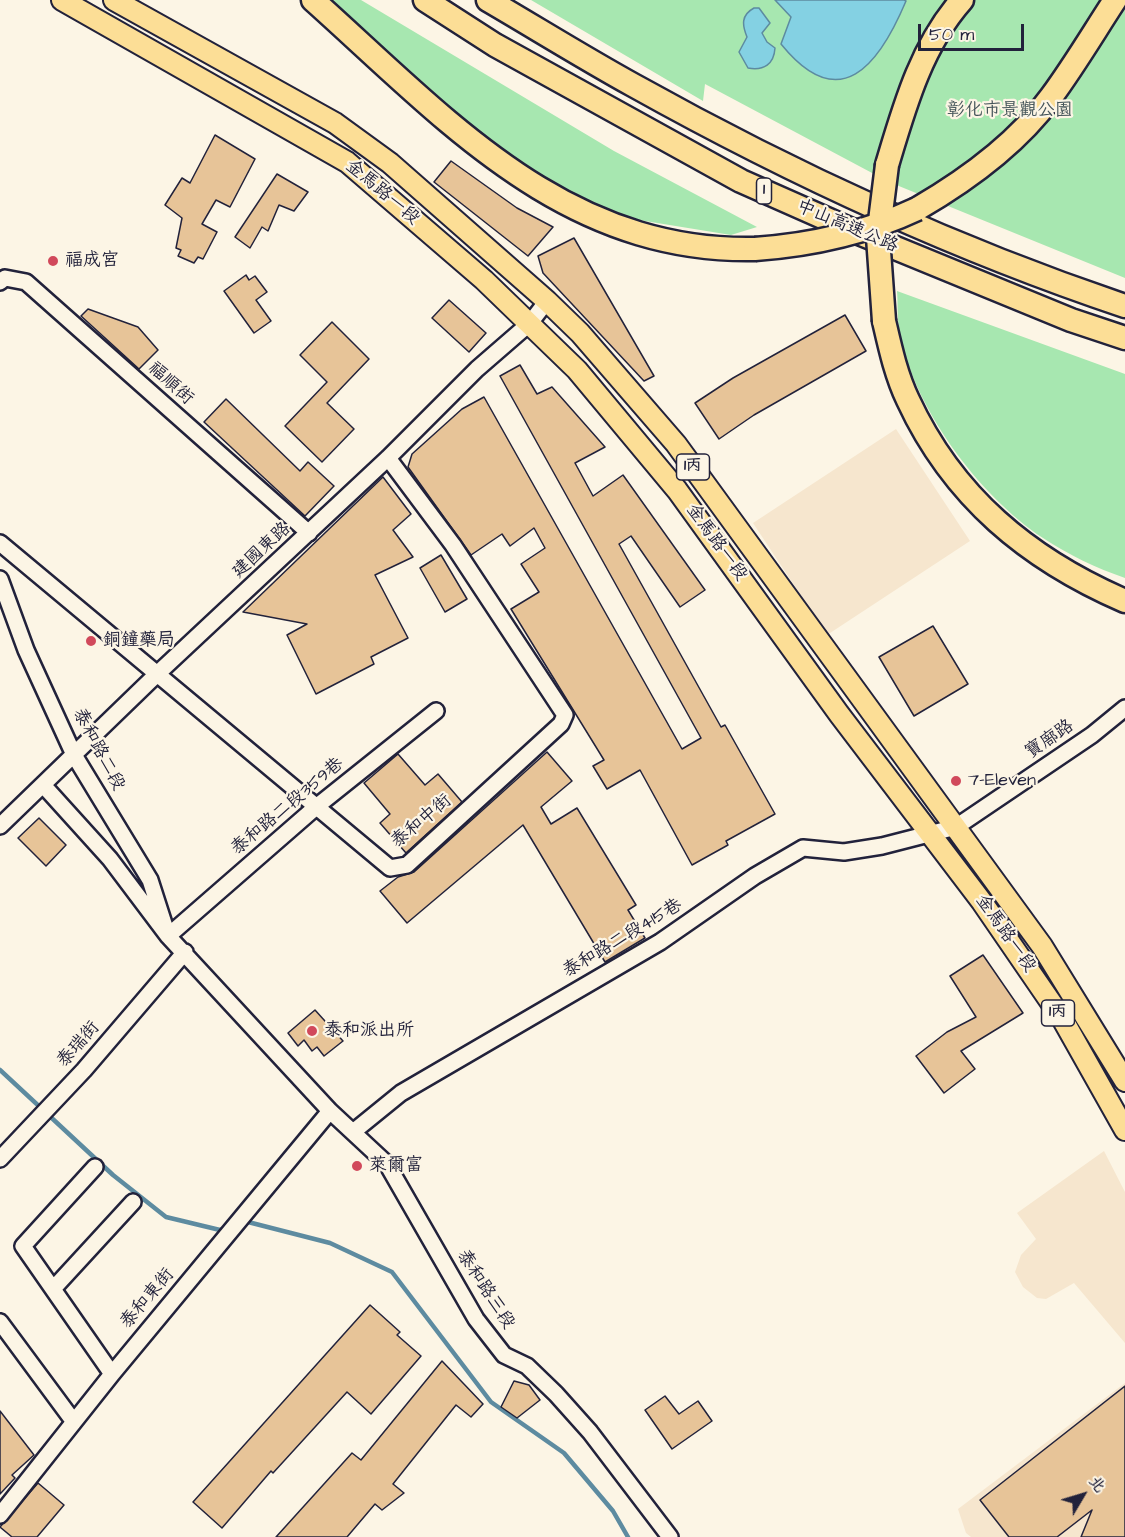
<!DOCTYPE html>
<html>
<head>
<meta charset="utf-8">
<style>
  body { margin:0 }
  #map { position:relative; width:1125px; height:1537px; overflow:hidden; background:#fcf5e5; font-family:"Architects Daughter","LXGW WenKai TC",sans-serif }
  canvas { display:block }
  .north { position:absolute; left:1053px; top:1465px; width:60px; height:60px; -webkit-text-stroke:4px #fcf5e5; paint-order:stroke; rotate:52deg; font-size:16px; font-weight:700; line-height:24px; text-align:center; color:#22223b }
  .north::after { content:''; display:block; margin:auto; width:21px; height:27px; background:#22223b; clip-path:polygon(50% 0,100% 100%,50% 72%,0 100%) }
  .scale { position:absolute; left:918px; top:24px; width:106px; height:27px; box-sizing:border-box; border:3px solid #22223b; border-top:0; padding-left:8px; font-size:18px; line-height:21px; white-space:nowrap; color:#22223b; -webkit-text-stroke:4px #fcf5e5; paint-order:stroke }
</style>
</head>
<body>
<div id="map">
<canvas width="1125" height="1537"></canvas>
<div class="north">北</div>
<div class="scale">50 m</div>
</div>
<script>
const context = document.querySelector('canvas').getContext('2d');
context.lineJoin = 'round';
function paint(path, color) {
  context.fillStyle = color;
  context.fill(path, 'evenodd');
}
function stroke(path, color, width, dash) {
  context.strokeStyle = color;
  context.lineWidth = width;
  context.lineCap = dash ? 'butt' : 'round';
  context.setLineDash(dash || []);
  context.stroke(path);
}
function label(font, color, halo, rows, align = 'center') {
  context.font = font + ' "Architects Daughter","LXGW WenKai TC",sans-serif';
  context.lineWidth = 4.5;
  context.setLineDash([]);
  context.textBaseline = 'middle';
  context.strokeStyle = halo;
  context.fillStyle = color;
  for (const [text, x, y, turn = 0] of rows) {
    context.save();
    context.translate(x, y);
    context.rotate((+turn || 0) * Math.PI / 180);
    context.textAlign = isNaN(turn) ? turn : align;
    if (halo) context.strokeText(text, 0, 0);
    context.fillText(text, 0, 0);
    context.restore();
  }
}
const built = new Path2D(`
  M 896,429 L 970,541 L 827,635 L 753,523 Z
  M 1104,1151 L 1125,1192 L 1125,1343 L 1074,1283 L 1046,1299 L 1037,1298 L 1023,1287 L 1015,1272 L 1021,1255 L 1036,1239 L 1017,1213 Z
  M 1125,1383 L 1125,1537 L 971,1537 L 966,1533 L 958,1509 Z`);
const green = new Path2D(`
  M 333,0 L 361,0 L 614,151 L 757,227 L 731,235 L 602,214 L 513,163 L 323,8 Z
  M 531,0 L 1125,0 L 1125,278 L 889,182 L 705,84 L 703,101 Z
  M 897,291 L 1125,374 L 1125,578 C 1096,568 1069,555 1043,538 C 979,496 911,405 899,328 C 897,316 898,303 897,291 Z`);
const water = new Path2D(`
  M 775,0 L 904,0 L 906,1 C 879,65 840,117 781,44 L 791,17 Z
  M 754,8 L 759,8 L 770,23 L 762,33 L 767,42 L 775,48 C 774,64 764,71 748,68 L 739,52 L 747,37 C 742,25 741,15 754,8 Z`);
const stream = new Path2D(`
  M 0,1070 L 113,1175 L 166,1217 L 220,1230 L 227,1228
  M 243,1223 L 248,1222 L 330,1243 L 392,1272 L 491,1402 L 564,1453 L 613,1511 L 628,1537`);
const building = new Path2D(`
  M 215,135 L 255,159 L 230,207 L 216,200 L 202,224 L 217,232 L 203,259 L 198,257 L 194,263 L 178,256 L 181,250 L 176,248 L 182,218 L 165,205 L 182,178 L 190,183 Z
  M 451,161 L 517,208 L 553,227 L 528,256 L 434,182 Z
  M 277,174 L 308,192 L 294,211 L 279,205 L 268,231 L 262,227 L 250,248 L 235,237 Z
  M 574,238 L 654,376 L 644,381 L 543,273 L 538,256 Z
  M 246,275 L 249,280 L 255,276 L 267,292 L 256,300 L 271,321 L 254,333 L 224,291 Z
  M 449,300 L 486,333 L 469,352 L 432,318 Z
  M 88,309 L 138,327 L 158,350 L 139,369 L 81,316 Z
  M 845,315 L 866,351 L 754,415 L 719,439 L 695,403 L 733,378 Z
  M 332,322 L 369,359 L 327,403 L 354,429 L 322,462 L 285,426 L 327,382 L 300,355 Z
  M 520,365 L 537,394 L 552,387 L 605,447 L 575,463 L 593,496 L 623,475 L 705,590 L 680,607 L 631,536 L 619,544 L 721,727 L 725,725 L 775,814 L 726,841 L 728,845 L 692,865 L 640,770 L 607,789 L 593,766 L 604,760 L 511,609 L 539,592 L 521,564 L 545,548 L 534,528 L 510,546 L 502,534 L 471,555 L 408,467 L 412,454 L 462,409 L 484,397 L 682,749 L 701,738 L 500,376 Z
  M 226,399 L 300,471 L 308,462 L 334,486 L 305,516 L 204,422 Z
  M 383,477 L 411,514 L 393,530 L 413,557 L 375,575 L 408,638 L 371,657 L 374,664 L 316,694 L 287,635 L 307,624 L 243,612 Z
  M 441,555 L 467,599 L 445,612 L 420,568 Z
  M 933,626 L 968,684 L 914,716 L 879,657 Z
  M 547,752 L 572,781 L 541,807 L 551,824 L 577,808 L 636,905 L 628,910 L 645,938 L 605,962 L 523,825 L 407,923 L 380,891 L 398,877 L 414,872 Z
  M 398,754 L 425,785 L 438,774 L 462,802 L 406,853 L 380,823 L 390,814 L 364,783 Z
  M 39,818 L 66,845 L 46,866 L 18,838 Z
  M 983,955 L 1023,1013 L 961,1051 L 975,1069 L 944,1093 L 916,1056 L 947,1032 L 976,1017 L 950,976 Z
  M 315,1010 L 343,1041 L 324,1056 L 317,1047 L 312,1051 L 304,1040 L 298,1046 L 288,1033 Z
  M 370,1305 L 400,1332 L 397,1335 L 421,1356 L 371,1414 L 347,1392 L 273,1473 L 271,1471 L 222,1528 L 193,1502 Z
  M 442,1361 L 483,1404 L 471,1417 L 456,1405 L 393,1484 L 404,1493 L 382,1510 L 375,1504 L 347,1537 L 276,1537 L 352,1453 L 361,1460 Z
  M 514,1381 L 529,1385 L 540,1400 L 517,1418 L 501,1407 Z
  M 1125,1386 L 1125,1537 L 1081,1537 L 1092,1510 L 1057,1537 L 1009,1537 L 980,1500 Z
  M 665,1396 L 679,1414 L 698,1401 L 712,1421 L 672,1449 L 645,1410 Z
  M 0,1411 L 34,1455 L 12,1475 L 15,1478 L 0,1494 Z
  M 38,1483 L 64,1505 L 37,1537 L 12,1537 L 0,1527 Z`);
const minor = new Path2D(`
  M 0,282 L 5,278 L 26,282 L 309,533
  M 0,543 L 390,868 L 407,865 L 561,724 L 565,715 L 453,545 L 388,458
  M 0,579 L 26,650 L 74,755 L 150,880 L 168,936 L 316,807 L 436,711
  M 44,786 L 110,859 L 168,936 L 330,1111 L 387,1164 L 476,1319 L 504,1355 L 527,1366 L 556,1394 L 590,1432 L 670,1537
  M 0,826 L 156,675 L 388,458 L 477,369 L 530,323 L 547,301
  M 353,1132 L 401,1093 L 660,942 L 755,876 L 803,848 L 844,852 L 882,846 L 956,827 L 1092,735 L 1125,708
  M 0,1159 L 84,1070 L 185,952
  M 95,1167 L 23,1246 L 112,1374
  M 53,1289 L 133,1202
  M 0,1322 L 74,1422
  M 0,1515 L 112,1374 L 330,1111`);
const major = new Path2D(`
  M 62,0 L 347,162 L 484,280 L 577,370 L 677,490 L 839,714 L 982,902 L 1063,1020 L 1125,1130
  M 114,0 L 335,123 L 390,163 L 547,301 L 580,333 L 676,444 L 1042,946 L 1125,1081`);
const highway = new Path2D(`
  M 313,0 C 445,118 563,253 755,249
  M 425,0 L 495,45 L 741,181 L 854,231 L 1071,320 L 1125,338
  M 488,0 C 536,28 584,58 633,85 C 787,171 958,250 1125,306
  M 887,165 C 904,108 921,46 962,0
  M 917,209 C 967,180 1017,144 1051,97 C 1074,66 1094,32 1115,0
  M 884,321 C 890,347 896,375 908,400 C 953,497 1028,559 1125,601`);
const highwayBridge = new Path2D(`
  M 755,249 C 811,245 866,233 917,209
  M 884,321 L 878,237 L 887,165`);
const markers = [
  [53,261,6,"#d1495b"],
  [91,641,6,"#d1495b"],
  [956,781,6,"#d1495b"],
  [312,1031,6,"#d1495b"],
  [357,1166,6,"#d1495b"]
];
const shields = [
  [764,191,15],
  [693,467,33],
  [1058,1013,33]
];
const shieldNames = [
  ["1",764,191],
  ["1丙",693,467],
  ["1丙",1058,1013]
];
const parkNames = [
  ["彰化市景觀公園",1010,111]
];
const streetNames = [
  ["金馬路一段",382,193,40],
  ["中山高速公路",847,227,23],
  ["福順街",170,384,42],
  ["金馬路一段",716,543,54],
  ["建國東路",262,551,-43],
  ["寶廍路",1050,740,-34],
  ["泰和路二段",98,750,62],
  ["泰和路二段359巷",288,807,-40],
  ["泰和中街",422,822,-40],
  ["金馬路一段",1005,934,55],
  ["泰和路二段415巷",623,939,-31],
  ["泰瑞街",79,1045,-49],
  ["泰和路三段",485,1290,57],
  ["泰和東街",148,1299,-50]
];
const poiNames = [
  ["福成宮",65,261],
  ["銅鐘藥局",103,641],
  ["7-Eleven",968,781],
  ["泰和派出所",324,1031],
  ["萊爾富",369,1166]
];
paint(built, '#f6e6ce');
paint(green, '#a7e7b0');
paint(water, '#84d1e3');
stroke(water, '#5d8ba0', 1.5);
stroke(stream, '#5d8ba0', 4.5);
paint(building, '#e7c498');
stroke(building, '#22223b', 1.5);
stroke(minor, '#22223b', 20);
stroke(major, '#22223b', 24);
stroke(highway, '#22223b', 27);
stroke(minor, '#fcf5e5', 15);
stroke(major, '#fcde96', 20);
stroke(highway, '#fcde96', 22);
stroke(highwayBridge, '#22223b', 27, []);
stroke(highwayBridge, '#fcde96', 22);
for (const [x, y, r, color] of markers) {
  const dot = new Path2D();
  dot.arc(x, y, r, 0, 2 * Math.PI);
  context.fillStyle = color;
  context.fill(dot);
  stroke(dot, '#fcf5e5', 2);
}
for (const [x, y, w] of shields) {
  const box = new Path2D();
  box.roundRect(x - w / 2, y - 13, w, 26, 4.5);
  context.fillStyle = '#fcf5e5';
  context.fill(box);
  stroke(box, '#22223b', 1.5);
}
label('bold 16px', '#22223b', null, shieldNames);
label('18px', '#435358', '#fcf5e5', parkNames);
label('18px', '#22223b', '#fcf5e5', streetNames);
label('18px', '#22223b', '#fcf5e5', poiNames, 'left');
</script>
</body>
</html>
